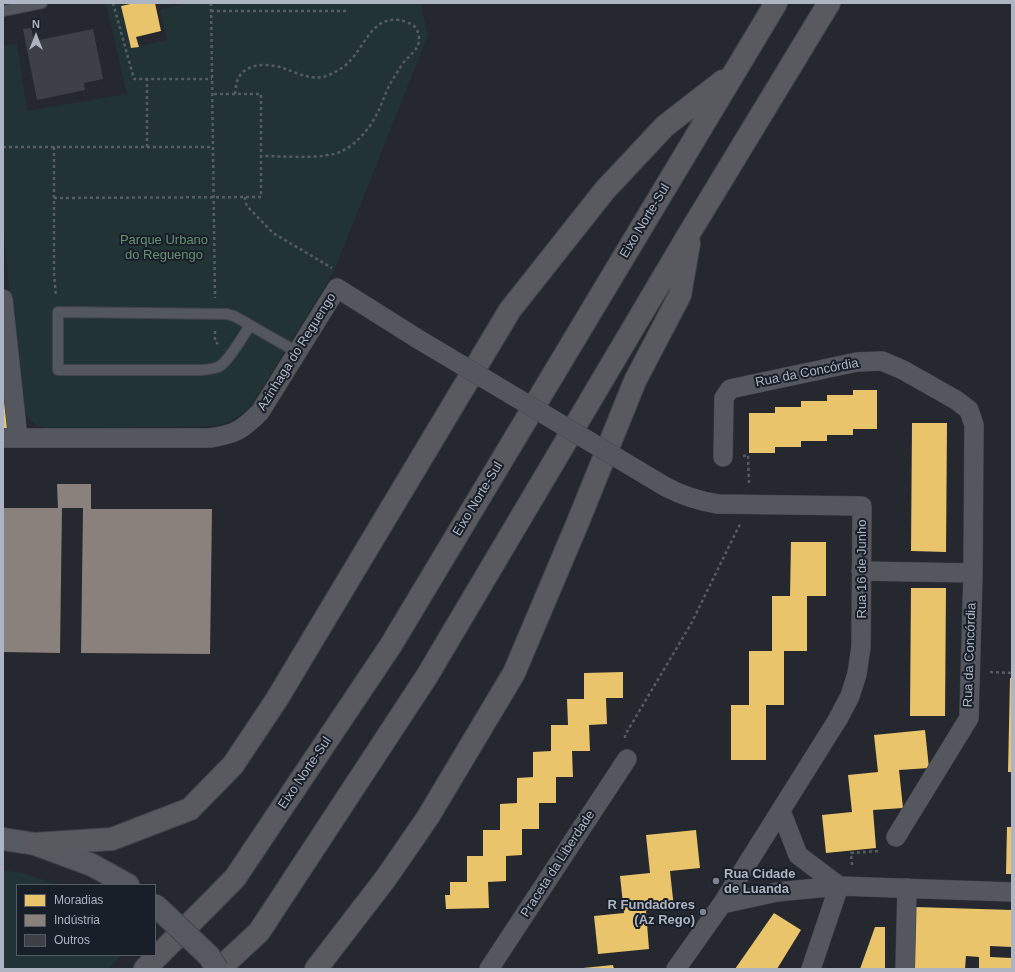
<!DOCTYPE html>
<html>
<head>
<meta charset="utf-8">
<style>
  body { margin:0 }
  #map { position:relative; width:1015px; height:972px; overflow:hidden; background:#25292f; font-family:Arial,sans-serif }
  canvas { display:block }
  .frame { position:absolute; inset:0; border:4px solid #adb5c2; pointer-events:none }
  .legend { position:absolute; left:16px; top:884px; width:140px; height:72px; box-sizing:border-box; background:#181f29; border:1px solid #545b66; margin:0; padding:5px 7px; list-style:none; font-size:12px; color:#adb5c2 }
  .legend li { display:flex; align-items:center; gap:8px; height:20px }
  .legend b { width:20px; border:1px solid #545b66 }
  .north { position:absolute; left:16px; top:16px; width:40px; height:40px; -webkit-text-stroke:3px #181f29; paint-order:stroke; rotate:0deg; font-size:11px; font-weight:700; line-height:16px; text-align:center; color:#adb5c2 }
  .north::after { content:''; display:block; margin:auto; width:14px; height:18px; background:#adb5c2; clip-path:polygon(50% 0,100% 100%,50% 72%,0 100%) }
</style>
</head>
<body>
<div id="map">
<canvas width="1015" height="972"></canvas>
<div class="frame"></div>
<ul class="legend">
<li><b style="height:11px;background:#e9c46a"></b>Moradias</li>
<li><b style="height:11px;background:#8a817c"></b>Indústria</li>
<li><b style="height:11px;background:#3d4147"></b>Outros</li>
</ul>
<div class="north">N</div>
</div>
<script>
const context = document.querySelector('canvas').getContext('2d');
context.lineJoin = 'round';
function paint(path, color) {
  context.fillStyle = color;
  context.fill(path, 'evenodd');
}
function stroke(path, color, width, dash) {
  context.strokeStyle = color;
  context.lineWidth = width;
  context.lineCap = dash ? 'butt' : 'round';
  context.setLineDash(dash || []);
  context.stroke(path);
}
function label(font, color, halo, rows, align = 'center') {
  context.font = font + ' Arial,sans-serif';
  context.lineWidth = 4;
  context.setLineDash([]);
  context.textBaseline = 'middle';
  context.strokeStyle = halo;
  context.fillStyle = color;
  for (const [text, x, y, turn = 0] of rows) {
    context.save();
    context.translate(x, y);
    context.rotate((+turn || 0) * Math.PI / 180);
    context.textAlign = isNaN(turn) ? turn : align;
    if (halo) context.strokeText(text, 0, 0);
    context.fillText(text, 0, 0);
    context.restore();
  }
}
const green = new Path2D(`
  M 111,3 L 120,3 L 131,48 L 167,40 L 160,10 L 189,3 L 420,3 L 428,35 L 333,273 L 252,404 C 242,415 231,421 217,426 L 49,429 C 30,426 24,414 20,397 L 3,224 L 3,45 L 17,44 L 27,111 L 127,94 L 106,4 Z
  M 3,870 L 19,872 L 59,885 L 17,885 L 17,955 L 122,955 L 108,969 L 3,969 Z`);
const homes = new Path2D(`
  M 135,3 L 155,3 L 161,31 L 136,37 L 139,47 L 131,48 L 121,6 Z
  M 3,367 L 10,429 L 3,429 Z
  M 853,390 L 877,390 L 877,429 L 853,429 L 853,435 L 827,435 L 827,441 L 801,441 L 801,447 L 775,447 L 775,453 L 749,453 L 749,413 L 775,413 L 775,407 L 801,407 L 801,401 L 827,401 L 827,395 L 853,395 Z
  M 912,423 L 947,423 L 946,552 L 911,551 Z
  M 791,542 L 826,542 L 826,596 L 807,596 L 807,651 L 784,651 L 784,705 L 766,705 L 766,760 L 731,760 L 731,705 L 749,705 L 749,651 L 772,651 L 772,596 L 790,596 Z
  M 911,588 L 946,588 L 945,716 L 910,716 Z
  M 623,672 L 623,698 L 606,698 L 607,724 L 589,725 L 590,751 L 572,751 L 573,777 L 556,777 L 556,803 L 539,803 L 539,829 L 522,829 L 522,855 L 506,856 L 506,881 L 488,882 L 489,908 L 446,909 L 445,895 L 450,895 L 450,882 L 467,882 L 467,856 L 483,856 L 483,830 L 500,830 L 500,804 L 517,803 L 517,778 L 533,777 L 533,752 L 551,751 L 551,725 L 568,725 L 567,699 L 584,699 L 584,673 Z
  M 1010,678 L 1012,678 L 1012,772 L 1008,772 Z
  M 925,730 L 929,768 L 899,770 L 903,808 L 873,810 L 876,848 L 826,853 L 822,815 L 852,812 L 848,775 L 878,772 L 874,735 Z
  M 1007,827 L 1012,827 L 1012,874 L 1006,874 Z
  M 696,830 L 700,868 L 670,871 L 674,908 L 646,911 L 649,949 L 598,954 L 594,916 L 624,913 L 620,876 L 650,873 L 646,835 Z
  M 915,907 L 1012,910 L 1012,947 L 990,946 L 990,957 L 1012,958 L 1012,969 L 979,969 L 979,957 L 966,956 L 965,969 L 913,969 Z
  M 774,913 L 801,930 L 777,969 L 735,969 Z
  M 875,927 L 885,927 L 885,969 L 860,969 Z
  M 613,965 L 614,969 L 583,969 L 583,968 Z`);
const industry = new Path2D(`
  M 57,484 L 91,484 L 91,509 L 212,509 L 210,654 L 81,653 L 83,508 L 62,508 L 60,653 L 3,652 L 3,508 L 58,508 Z`);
const building = new Path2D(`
  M 31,28 L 34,41 L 93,29 L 103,79 L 84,83 L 85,90 L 37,100 L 23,29 Z`);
const path = new Path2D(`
  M 113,3 L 134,79 L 212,79
  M 211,3 L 215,298
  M 211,11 L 348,11
  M 235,94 C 236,89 236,83 238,79 C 245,63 268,63 283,68 C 298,73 313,82 329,75 C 336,72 344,67 349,62 C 365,46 372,16 400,20 C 404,21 410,23 414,26 C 419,31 420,39 418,45 C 415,52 409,56 404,62 C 400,67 397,73 393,79 C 386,90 383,101 378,112 C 370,128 358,143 342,151 C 325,160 282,156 261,156
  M 3,147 L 212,147
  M 54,147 L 54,274 L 56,296
  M 147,147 L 147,79
  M 245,197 L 245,201 L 247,206 L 273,233 L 332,268
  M 54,198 L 261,197 L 261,94 L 212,94
  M 215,331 L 215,342 L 218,344
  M 743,456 L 748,455 L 749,484
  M 990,672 L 1012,673
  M 625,738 L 625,735 L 691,624 L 740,524
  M 852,865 L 851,853 L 880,851`);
const service = new Path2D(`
  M 3,11 L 42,3
  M 250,325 C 243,336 231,358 220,366 C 216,369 208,369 202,370 L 58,370 L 58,312 L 227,314 L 234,316 L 297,352`);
const minor = new Path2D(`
  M 3,299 L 18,438
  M 3,438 L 210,438 C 236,434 242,430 260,412 L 337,288 L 418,339
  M 723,457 L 724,398 L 730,389 L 857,362 L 882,361 L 903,370 L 956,400 L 969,410 L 974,425 L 973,573 L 969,718 L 896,837
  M 666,487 C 683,496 699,501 718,504 L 862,506 L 861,647 L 857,674 L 850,696 L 838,719 L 722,904 L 676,969
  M 861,571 L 973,573
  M 781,811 L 798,855 L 839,886
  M 722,904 L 777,892 L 839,886 L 1012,892
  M 489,969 L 627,759
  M 811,969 L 839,886
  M 905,969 L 907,888`);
const primary = new Path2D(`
  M 3,839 L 35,844 L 92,865 L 128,885`);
const trunk = new Path2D(`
  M 35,844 L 112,839 L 190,809 L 233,765 L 277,699 L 510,310 L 605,190 L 665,126 L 723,81
  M 145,969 L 235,878 L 391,645 L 776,3
  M 219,969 L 259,932 L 427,676 L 690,232 L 829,3
  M 316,969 L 386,878 L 428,817 L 514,673 L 578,522 L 635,381 L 680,295 L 689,243`);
const minorBridge = new Path2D(`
  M 418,339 L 666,487`);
const primaryBridge = new Path2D(`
  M 155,905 L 209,956 L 217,969`);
const markers = [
  [716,881,4,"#7d848f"],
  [703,912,4,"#7d848f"]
];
const streetNames = [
  ["Eixo Norte-Sul",645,221,-59],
  ["Azinhaga do Reguengo",297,352,-58],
  ["Rua da Concórdia",807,373,-11],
  ["Eixo Norte-Sul",478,499,-59],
  ["Rua 16 de Junho",862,569,-90],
  ["Rua da Concórdia",970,655,-88],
  ["Eixo Norte-Sul",305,773,-56],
  ["Praceta da Liberdade",558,864,-57]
];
const parkNames = [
  ["Parque Urbano",164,240],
  ["do Reguengo",164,255]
];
const poiNames = [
  ["Rua Cidade",724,874],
  ["de Luanda",724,889],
  ["R Fundadores",695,905,"right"],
  ["(Az Rego)",695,920,"right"]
];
paint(green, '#223335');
paint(homes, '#e9c46a');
paint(industry, '#8a817c');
paint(building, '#3d4147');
stroke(service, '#404449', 12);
stroke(minor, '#404449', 20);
stroke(primary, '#41454c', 24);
stroke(trunk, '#41454b', 24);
stroke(path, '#575c62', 2.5, [3, 3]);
stroke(service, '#54575e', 10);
stroke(minor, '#54575e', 19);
stroke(primary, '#565a60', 22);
stroke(trunk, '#585a5f', 22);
stroke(minorBridge, '#404449', 20, []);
stroke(primaryBridge, '#41454c', 24, []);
stroke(minorBridge, '#54575e', 19);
stroke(primaryBridge, '#565a60', 22);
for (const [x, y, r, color] of markers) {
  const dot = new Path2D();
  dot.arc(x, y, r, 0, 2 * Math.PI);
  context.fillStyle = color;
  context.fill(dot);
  stroke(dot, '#181f29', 1.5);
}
label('13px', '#adb5c2', '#181f29', streetNames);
label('13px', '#669170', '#181f29', parkNames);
label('bold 13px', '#adb5c2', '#181f29', poiNames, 'left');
</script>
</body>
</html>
